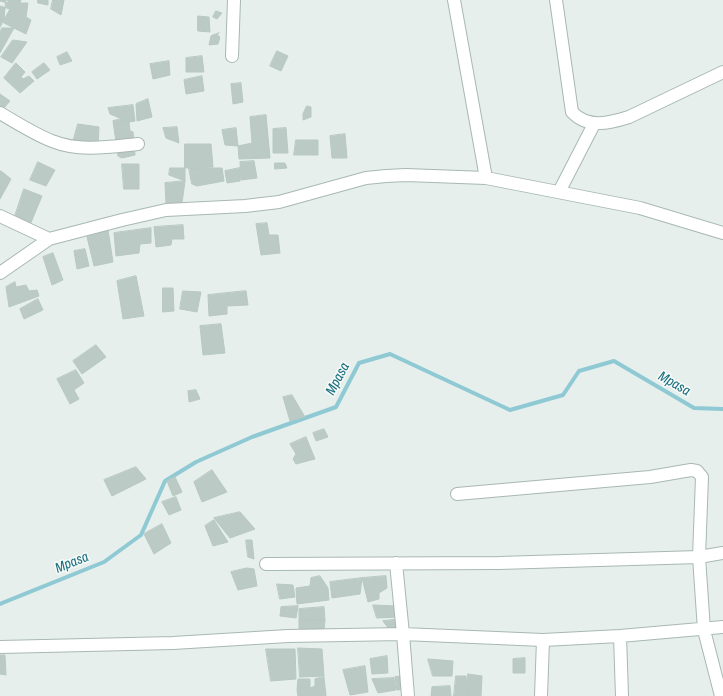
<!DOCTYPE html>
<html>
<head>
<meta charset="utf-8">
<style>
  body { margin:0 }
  canvas { display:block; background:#e6efeb }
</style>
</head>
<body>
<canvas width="723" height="696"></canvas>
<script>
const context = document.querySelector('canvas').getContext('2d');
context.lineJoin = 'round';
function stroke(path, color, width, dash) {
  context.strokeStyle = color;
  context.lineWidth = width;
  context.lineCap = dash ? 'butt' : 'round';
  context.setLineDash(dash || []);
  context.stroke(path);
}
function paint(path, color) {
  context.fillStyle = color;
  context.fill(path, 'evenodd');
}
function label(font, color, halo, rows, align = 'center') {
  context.font = font + ' "Archivo Narrow",sans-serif';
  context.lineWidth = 3;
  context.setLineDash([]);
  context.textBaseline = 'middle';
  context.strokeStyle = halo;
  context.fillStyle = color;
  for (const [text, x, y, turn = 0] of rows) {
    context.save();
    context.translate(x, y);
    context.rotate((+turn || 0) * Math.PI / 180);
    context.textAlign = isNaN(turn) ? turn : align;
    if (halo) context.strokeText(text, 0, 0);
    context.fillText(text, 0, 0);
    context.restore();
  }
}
const stream = new Path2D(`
  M 0,604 L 104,562 L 141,535 L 165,481 L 196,462 L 252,437 L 336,407 L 359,363 L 390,354 L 510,410 L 563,395 L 579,371 L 614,361 L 694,408 L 723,409`);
const building = new Path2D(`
  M 0,0 L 8,0 L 8,3 L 0,1 Z
  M 6,0 L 21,0 L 20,3 L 28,3 L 26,17 L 31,20 L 26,34 L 4,23 Z
  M 38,0 L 48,0 L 48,5 L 38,3 Z
  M 53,0 L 64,0 L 61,15 L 51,9 Z
  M 0,6 L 10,9 L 0,27 Z
  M 216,11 L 222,13 L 217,19 L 213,17 Z
  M 198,16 L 209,17 L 210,32 L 198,31 Z
  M 2,28 L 14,28 L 0,53 L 0,33 Z
  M 219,33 L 217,35 L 220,37 L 218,44 L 209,45 L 211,36 Z
  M 13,40 L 27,42 L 12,63 L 1,57 Z
  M 277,51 L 288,56 L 281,71 L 270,66 Z
  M 67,52 L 72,61 L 60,65 L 57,57 Z
  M 202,56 L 204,72 L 186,72 L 186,58 Z
  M 169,61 L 170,75 L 153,79 L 150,64 Z
  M 16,63 L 25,72 L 21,77 L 23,79 L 29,76 L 34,81 L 20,93 L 4,78 Z
  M 44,63 L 50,70 L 37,79 L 32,72 Z
  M 202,76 L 204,91 L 186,94 L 184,80 Z
  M 241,83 L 243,102 L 233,104 L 231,84 Z
  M 0,94 L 10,101 L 3,109 L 0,107 Z
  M 148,99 L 152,117 L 137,121 L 136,104 Z
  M 133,105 L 135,121 L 129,122 L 110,114 L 108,108 Z
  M 307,106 L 311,107 L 311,117 L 303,120 L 303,114 Z
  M 266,115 L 270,158 L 239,159 L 238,146 L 252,143 L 250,117 Z
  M 121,119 L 129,122 L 130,131 L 133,132 L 135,155 L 122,158 L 118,156 L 113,121 Z
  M 78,124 L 99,127 L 98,148 L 73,142 Z
  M 177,127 L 179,143 L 166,138 L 163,128 Z
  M 236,128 L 238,146 L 225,145 L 222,130 Z
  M 286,128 L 288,153 L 273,153 L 273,129 Z
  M 345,134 L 347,158 L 332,158 L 330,136 Z
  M 296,140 L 318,140 L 318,155 L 294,155 Z
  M 185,144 L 211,144 L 213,167 L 185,168 Z
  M 254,161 L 257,178 L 241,180 L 240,162 Z
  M 38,162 L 55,170 L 46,186 L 30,180 Z
  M 275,163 L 285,163 L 287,168 L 275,169 Z
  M 122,164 L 139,164 L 139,189 L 124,189 Z
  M 170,168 L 185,168 L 185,181 L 169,175 Z
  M 189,168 L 222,168 L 224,181 L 197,186 L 192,184 Z
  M 240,168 L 240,181 L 227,183 L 225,171 Z
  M 1,171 L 11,179 L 0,199 L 0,174 Z
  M 185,181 L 182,203 L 166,204 L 165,183 Z
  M 24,189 L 42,196 L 30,225 L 15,216 Z
  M 267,223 L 269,235 L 278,235 L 280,253 L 261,255 L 256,224 Z
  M 183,225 L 184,239 L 172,239 L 171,245 L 156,247 L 154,227 Z
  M 151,228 L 151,243 L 140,244 L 139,253 L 116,256 L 114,233 Z
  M 108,230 L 113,262 L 94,266 L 87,237 Z
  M 85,249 L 89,266 L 77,269 L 74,251 Z
  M 53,253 L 63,280 L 52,285 L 43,257 Z
  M 136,276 L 144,316 L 123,319 L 117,281 Z
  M 15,282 L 16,287 L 26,285 L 29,291 L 37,290 L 39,296 L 9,307 L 6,287 Z
  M 163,288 L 173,288 L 174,311 L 163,312 Z
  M 183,291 L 201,292 L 197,312 L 180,309 Z
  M 246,291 L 248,305 L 227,306 L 227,314 L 209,316 L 208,295 Z
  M 38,299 L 43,310 L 24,319 L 20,309 Z
  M 221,324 L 225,353 L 203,355 L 200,326 Z
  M 96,345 L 106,357 L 82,374 L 73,361 Z
  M 76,370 L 84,383 L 74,390 L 79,399 L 70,404 L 57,379 Z
  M 196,390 L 200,399 L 189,402 L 188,391 Z
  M 292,395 L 305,417 L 290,421 L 283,397 Z
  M 324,429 L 328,437 L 316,441 L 313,433 Z
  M 306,437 L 315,459 L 296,464 L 293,459 L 296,454 L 290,444 Z
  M 136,467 L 146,479 L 112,496 L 104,480 Z
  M 212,470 L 227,492 L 202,502 L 194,482 Z
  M 175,477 L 182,492 L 173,496 L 167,481 Z
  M 176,497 L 181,510 L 169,515 L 162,502 Z
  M 240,512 L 255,529 L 230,538 L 214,518 Z
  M 214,520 L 228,542 L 213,546 L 205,526 Z
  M 162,524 L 171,543 L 154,554 L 144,534 Z
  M 246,540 L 252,540 L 254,559 L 248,557 Z
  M 247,568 L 254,569 L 257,586 L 238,590 L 231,572 Z
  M 320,576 L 328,588 L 329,600 L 297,604 L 296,588 L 310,586 L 311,578 Z
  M 386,576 L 387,588 L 379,593 L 379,599 L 368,602 L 362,578 Z
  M 362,578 L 360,594 L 332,598 L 330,582 Z
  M 277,584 L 293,585 L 295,597 L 280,599 Z
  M 373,605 L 397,606 L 399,617 L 377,618 Z
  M 298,606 L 296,618 L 280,616 L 281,607 Z
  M 324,607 L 325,620 L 299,621 L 299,609 Z
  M 402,619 L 398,628 L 389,629 L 383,621 Z
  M 325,620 L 324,629 L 299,631 L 299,621 Z
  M 298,648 L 322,649 L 324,676 L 300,677 Z
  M 266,649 L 295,649 L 296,679 L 271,681 Z
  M 0,655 L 5,655 L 6,675 L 0,674 Z
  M 387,656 L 388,673 L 372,674 L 370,659 Z
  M 525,658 L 525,673 L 513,673 L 513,659 Z
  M 428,659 L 453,661 L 452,676 L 433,676 Z
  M 365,666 L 368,692 L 350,695 L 343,670 Z
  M 468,674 L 482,676 L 481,696 L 468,696 Z
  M 406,676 L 406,689 L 397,690 L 395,677 Z
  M 456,676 L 466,676 L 468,696 L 454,696 Z
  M 324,677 L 326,696 L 298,696 L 297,690 L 298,679 L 310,679 L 310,688 L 315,686 L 315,679 Z
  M 394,678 L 396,690 L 378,693 L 372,679 Z
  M 450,686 L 451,696 L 431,696 L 432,687 Z`);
const street = new Path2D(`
  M 454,0 L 486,178
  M 556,0 L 572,112 C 588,129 610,123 629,117 L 723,72
  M 232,56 L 234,0
  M 0,113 C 15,122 36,135 52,141 C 79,152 109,147 138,144
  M 559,192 L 594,124
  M 0,216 L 49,239
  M 0,273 L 49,239 L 122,220 L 166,210 L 245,206 L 279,202 L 366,178 L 386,176 L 406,175 L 486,178 L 640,208 L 723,233
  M 457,494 L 650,477 L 691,470 L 697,471 L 702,477 L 699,557 L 704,630 L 721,696
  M 396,563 L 403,634 L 408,696
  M 266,564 L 499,563 L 699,557 L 723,553
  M 620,636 L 622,696
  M 0,647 L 173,643 L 288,636 L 403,634 L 543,640 L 620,636 L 723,627
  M 541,696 L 543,640`);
const waterNames = [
  ["Mpasa",338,379,-62],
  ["Mpasa",674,384,30],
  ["Mpasa",72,563,-22]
];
stroke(stream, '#8ec9d4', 4);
paint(building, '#bbcac4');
stroke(building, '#b8c9c2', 1);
stroke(street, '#a8b8b2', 14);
stroke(street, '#fff', 12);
label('italic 14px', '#1c6f80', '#f7fbf9', waterNames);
</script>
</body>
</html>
